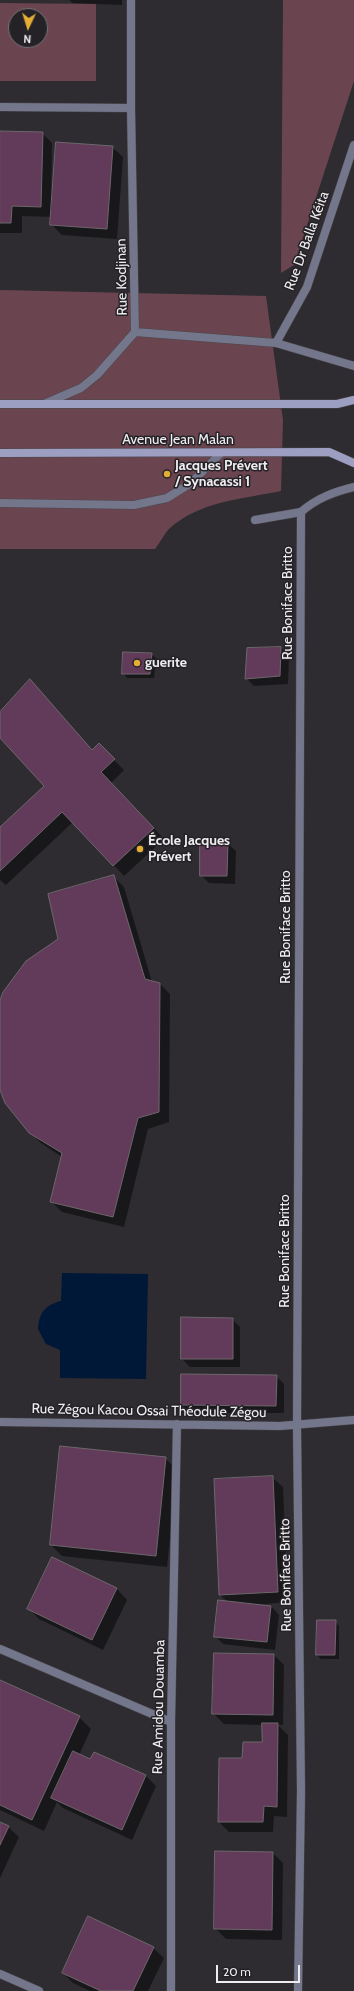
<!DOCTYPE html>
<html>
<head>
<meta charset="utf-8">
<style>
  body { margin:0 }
  #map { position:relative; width:354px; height:1991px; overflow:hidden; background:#2e2c31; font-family:Cabin,sans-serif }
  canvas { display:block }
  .north { position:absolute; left:8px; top:8px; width:40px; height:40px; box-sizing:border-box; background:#252227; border:1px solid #757377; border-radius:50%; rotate:184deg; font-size:11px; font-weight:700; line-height:16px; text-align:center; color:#eeecef }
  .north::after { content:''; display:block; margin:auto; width:14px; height:18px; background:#e4ae35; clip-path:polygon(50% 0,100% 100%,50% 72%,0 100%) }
  .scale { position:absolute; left:216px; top:1965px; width:84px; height:18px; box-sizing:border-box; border:2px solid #eeecef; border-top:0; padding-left:5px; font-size:12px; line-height:14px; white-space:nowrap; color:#eeecef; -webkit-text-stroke:3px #252227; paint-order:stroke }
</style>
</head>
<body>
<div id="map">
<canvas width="354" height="1991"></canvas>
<div class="north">N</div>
<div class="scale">20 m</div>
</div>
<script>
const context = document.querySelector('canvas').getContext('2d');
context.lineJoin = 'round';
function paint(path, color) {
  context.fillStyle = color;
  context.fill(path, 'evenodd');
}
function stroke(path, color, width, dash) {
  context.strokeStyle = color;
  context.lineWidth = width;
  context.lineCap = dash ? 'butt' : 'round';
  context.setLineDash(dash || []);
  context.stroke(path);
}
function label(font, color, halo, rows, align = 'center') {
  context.font = font + ' Cabin,sans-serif';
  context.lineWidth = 3;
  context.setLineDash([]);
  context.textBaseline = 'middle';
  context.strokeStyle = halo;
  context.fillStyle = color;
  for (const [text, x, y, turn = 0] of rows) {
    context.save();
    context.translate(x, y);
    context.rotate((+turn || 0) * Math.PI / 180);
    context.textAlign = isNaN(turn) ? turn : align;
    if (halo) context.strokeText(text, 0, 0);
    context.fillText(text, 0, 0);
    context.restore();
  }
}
const green = new Path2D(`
  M 283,0 L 354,0 L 354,81 L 294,265 L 281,273 Z
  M 0,3 L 96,4 L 96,81 L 0,81 ZM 16,16 L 40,16 L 40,40 L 16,40 Z
  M 0,290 L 266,296 L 283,420 L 281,491 C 243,499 199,501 169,529 C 164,534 160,543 155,549 L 0,549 Z`);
const water = new Path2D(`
  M 62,1273 L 148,1274 L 146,1379 L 60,1378 L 60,1350 L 46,1344 L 38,1329 C 39,1313 45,1305 61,1301 Z`);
const shadow = new Path2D(`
  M 69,0 L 122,0 L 122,5 L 73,3 Z
  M 0,132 L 42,133 L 52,143 L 51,205 L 112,147 L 123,157 L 117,239 L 62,235 L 51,224 L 52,217 L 22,216 L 22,233 L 0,233 Z
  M 281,648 L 289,656 L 288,684 L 254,686 L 246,678 Z
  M 151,654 L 156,658 L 154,678 L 127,678 L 123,673 Z
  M 30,680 L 92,751 L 109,755 L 124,770 L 111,783 L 164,839 L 124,876 L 73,822 L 6,885 L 0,880 L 0,828 L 45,786 L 0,737 L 0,714 Z
  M 227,843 L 236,851 L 235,884 L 209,883 L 201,875 Z
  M 113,876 L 124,887 L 152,982 L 160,984 L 170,994 L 169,1122 L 148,1129 L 124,1227 L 62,1212 L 51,1201 L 62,1157 L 41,1143 L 30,1132 L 0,1087 L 0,1004 Z
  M 232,1319 L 240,1327 L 240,1367 L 190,1367 L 182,1359 Z
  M 276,1376 L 284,1384 L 284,1413 L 190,1413 L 182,1405 Z
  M 165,1458 L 177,1470 L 167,1567 L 62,1556 L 51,1545 Z
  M 272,1477 L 283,1487 L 288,1602 L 256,1605 L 271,1606 L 279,1615 L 275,1650 L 223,1644 L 215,1636 L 228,1602 L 220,1595 Z
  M 53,1558 L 117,1589 L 127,1600 L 103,1650 L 39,1619 L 29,1609 Z
  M 335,1621 L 339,1626 L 339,1659 L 321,1659 L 317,1655 Z
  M 274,1655 L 284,1665 L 283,1725 L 278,1725 L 288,1735 L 287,1817 L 274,1816 L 273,1832 L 229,1832 L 219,1822 L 243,1759 L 263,1743 L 263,1725 L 224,1724 L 213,1713 Z
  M 0,1681 L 79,1717 L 91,1729 L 79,1755 L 90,1760 L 94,1753 L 146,1776 L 156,1786 L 132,1840 L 63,1808 L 57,1802 L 44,1831 L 0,1810 Z
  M 0,1823 L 8,1827 L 19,1837 L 0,1878 Z
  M 273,1853 L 283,1863 L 282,1940 L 226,1939 L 215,1928 Z
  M 153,1948 L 164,1958 L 148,1991 L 90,1991 L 73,1983 L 63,1973 Z`);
const building = new Path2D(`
  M 0,131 L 43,132 L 41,207 L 12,206 L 11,223 L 0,223 Z
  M 56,142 L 113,146 L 107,229 L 50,225 Z
  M 281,647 L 280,676 L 245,679 L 247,648 Z
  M 123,652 L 152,653 L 150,674 L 122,674 Z
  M 30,679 L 92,750 L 99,743 L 115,759 L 101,772 L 154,828 L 113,866 L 62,812 L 0,871 L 0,827 L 44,786 L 0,738 L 0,712 Z
  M 200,842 L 228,842 L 227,876 L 200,876 Z
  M 114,875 L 145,979 L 160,983 L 159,1112 L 138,1118 L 113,1217 L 50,1202 L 62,1153 L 29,1133 L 5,1103 L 0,1090 L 0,1000 L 3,992 L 26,961 L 58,939 L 48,894 Z
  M 181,1317 L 233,1318 L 233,1359 L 181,1359 Z
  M 181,1374 L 277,1375 L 276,1406 L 181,1405 Z
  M 60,1446 L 166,1457 L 156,1556 L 50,1545 Z
  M 273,1476 L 278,1592 L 219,1595 L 214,1479 Z
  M 52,1557 L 117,1588 L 92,1640 L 27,1609 Z
  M 218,1600 L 271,1606 L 267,1642 L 214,1637 Z
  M 317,1620 L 336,1620 L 335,1655 L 316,1655 Z
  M 214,1653 L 274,1654 L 273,1715 L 212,1714 Z
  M 0,1680 L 80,1716 L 32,1820 L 0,1805 Z
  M 262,1723 L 278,1723 L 277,1807 L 264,1806 L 263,1822 L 218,1822 L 219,1758 L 242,1758 L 243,1742 L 262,1742 Z
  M 73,1751 L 90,1759 L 94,1752 L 146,1775 L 122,1830 L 51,1798 Z
  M 0,1822 L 9,1826 L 0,1845 Z
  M 215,1851 L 273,1852 L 272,1930 L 214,1929 Z
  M 88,1916 L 154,1947 L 133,1991 L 101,1991 L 62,1973 Z`);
const service = new Path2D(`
  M 44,404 L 81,388 L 97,375 L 135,332
  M 0,503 L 134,505 L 167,498 L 191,483 L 221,453
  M 255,520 L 301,512`);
const minor = new Path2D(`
  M 131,0 L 131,108 L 135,332 L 276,343 L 354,366
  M 0,107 L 131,108
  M 276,343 L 307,287 L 354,145
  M 0,1422 L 280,1426 L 354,1420
  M 0,1649 L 171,1722
  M 0,1974 L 39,1991
  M 171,1991 L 171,1722 L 177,1424
  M 298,1991 L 301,1791 L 297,1426 L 301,512 C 317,498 334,492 354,487`);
const secondary = new Path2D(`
  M 0,404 L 337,404 L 354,400
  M 0,453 L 329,452 L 354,463`);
const markers = [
  [167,474,4,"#e4ae35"],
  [137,663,4,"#e4ae35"],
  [140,849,4,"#e4ae35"]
];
const streetNames = [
  ["Rue Dr Balla Kéita",307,241,-70],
  ["Rue Kodjinan",122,277,-91],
  ["Avenue Jean Malan",178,440],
  ["Rue Boniface Britto",288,603,-90],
  ["Rue Boniface Britto",286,927,-90],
  ["Rue Boniface Britto",285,1251,-90],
  ["Rue Zégou Kacou Ossai Théodule Zégou",149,1411,1],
  ["Rue Boniface Britto",286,1575,-91],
  ["Rue Amidou Douamba",159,1707,-89]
];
const poiNames = [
  ["Jacques Prévert",175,466],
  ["/ Synacassi 1",175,482],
  ["guerite",145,663],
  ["École Jacques",148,841],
  ["Prévert",148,857]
];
paint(green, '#6a454f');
paint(water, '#001838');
paint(shadow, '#0007');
paint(building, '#623b5a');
stroke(building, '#6d676b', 1);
stroke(service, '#49474c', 9);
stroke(minor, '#49474c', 9);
stroke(secondary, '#49474c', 9);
stroke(service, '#74768b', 8);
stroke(minor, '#74768b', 8);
stroke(secondary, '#9c9fc1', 8);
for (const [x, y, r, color] of markers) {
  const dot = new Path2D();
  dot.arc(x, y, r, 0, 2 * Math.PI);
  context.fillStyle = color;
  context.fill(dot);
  stroke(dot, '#252227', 1.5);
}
label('14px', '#eeecef', '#252227', streetNames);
label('bold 14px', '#eeecef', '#252227', poiNames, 'left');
</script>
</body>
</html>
